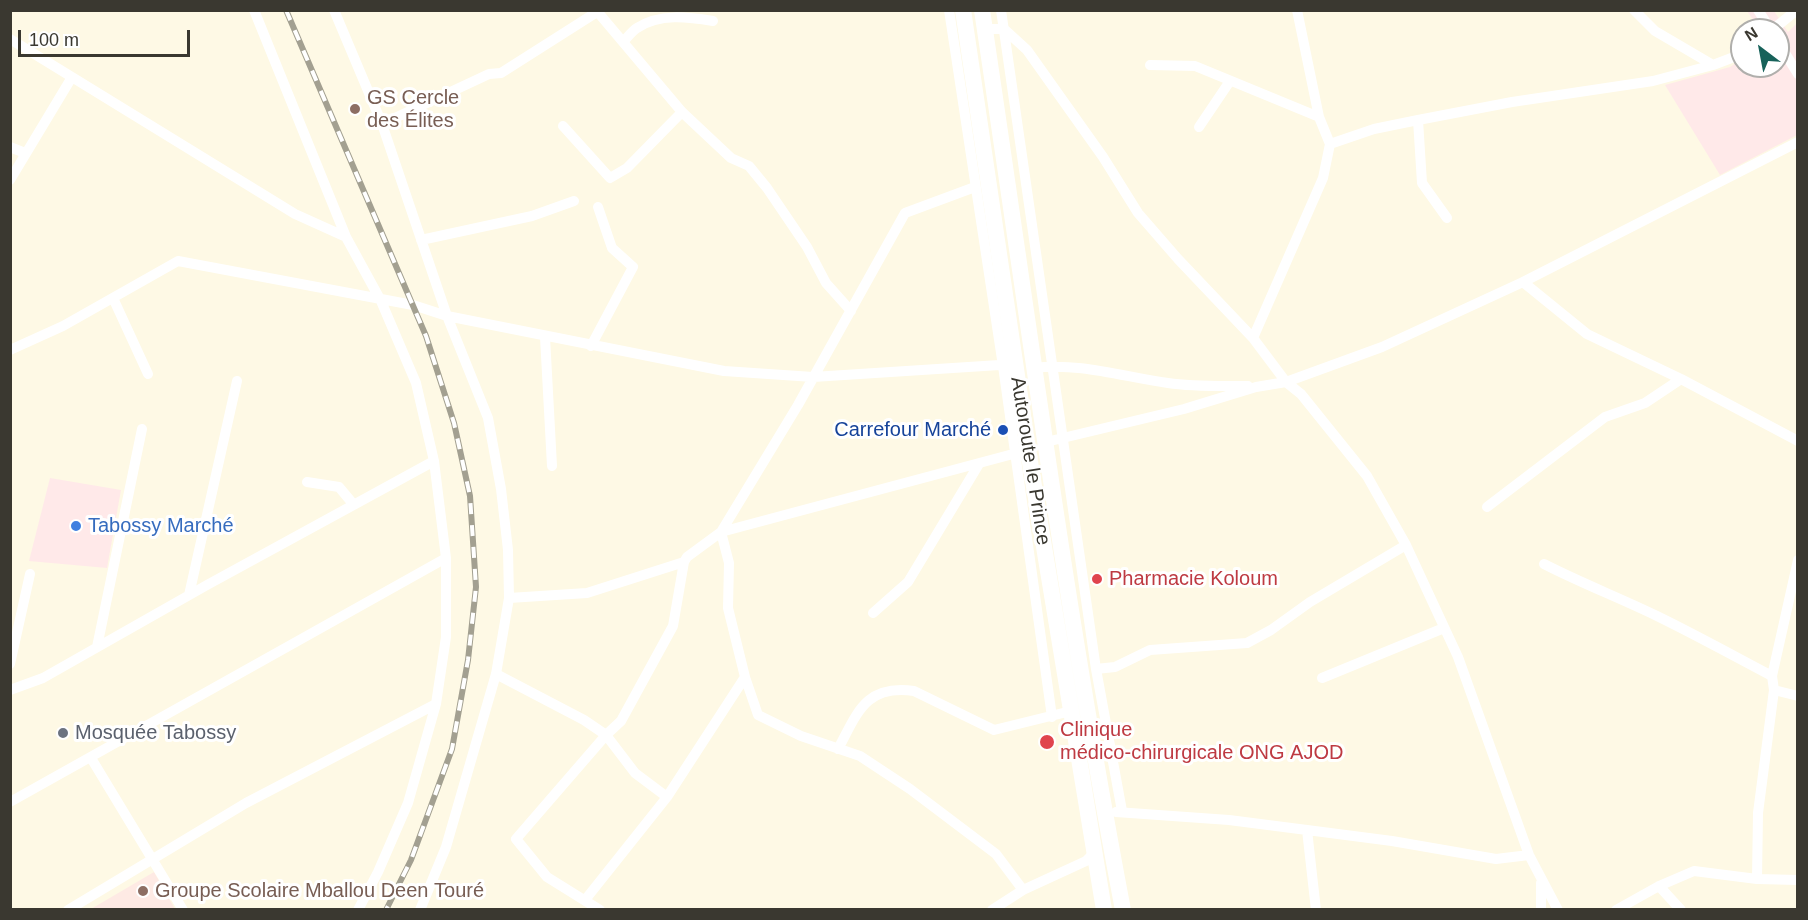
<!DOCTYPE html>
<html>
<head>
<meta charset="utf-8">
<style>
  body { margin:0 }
  #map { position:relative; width:1808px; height:920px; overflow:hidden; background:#fef9e5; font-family:Arial,sans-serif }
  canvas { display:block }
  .frame { position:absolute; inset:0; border:12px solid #3a3830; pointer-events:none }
  .north { position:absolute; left:1730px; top:18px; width:60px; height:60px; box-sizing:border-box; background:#fff; border:2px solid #b0afac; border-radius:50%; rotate:328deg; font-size:16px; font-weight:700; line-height:24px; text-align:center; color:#3a3830 }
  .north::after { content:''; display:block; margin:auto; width:21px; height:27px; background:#17625a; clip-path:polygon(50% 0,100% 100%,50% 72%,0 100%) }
  .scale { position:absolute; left:18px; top:30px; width:172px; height:27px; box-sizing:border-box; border:3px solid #3a3830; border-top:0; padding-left:8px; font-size:18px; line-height:21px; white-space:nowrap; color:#3a3830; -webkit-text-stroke:4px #fff; paint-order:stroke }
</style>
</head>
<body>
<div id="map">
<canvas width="1808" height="920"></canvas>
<div class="frame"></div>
<div class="north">N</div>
<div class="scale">100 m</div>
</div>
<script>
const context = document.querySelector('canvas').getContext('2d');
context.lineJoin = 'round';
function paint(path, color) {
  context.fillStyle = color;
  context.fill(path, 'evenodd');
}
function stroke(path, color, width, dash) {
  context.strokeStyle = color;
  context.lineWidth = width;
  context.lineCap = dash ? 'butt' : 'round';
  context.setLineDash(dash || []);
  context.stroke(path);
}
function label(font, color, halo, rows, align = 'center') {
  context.font = font + ' Arial,sans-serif';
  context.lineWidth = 6;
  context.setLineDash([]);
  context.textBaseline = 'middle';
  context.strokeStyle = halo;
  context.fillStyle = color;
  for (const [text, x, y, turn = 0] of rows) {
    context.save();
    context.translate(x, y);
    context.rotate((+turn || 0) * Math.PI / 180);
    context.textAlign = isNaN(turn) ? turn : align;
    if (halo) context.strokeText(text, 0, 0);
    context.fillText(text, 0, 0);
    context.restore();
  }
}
const commercial = new Path2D(`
  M 1747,11 L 1774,11 L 1788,32 L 1797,23 L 1797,135 L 1720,175 L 1665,85 L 1730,67 L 1742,59 L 1742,66 L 1778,66 L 1778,30 L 1760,30 Z
  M 50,478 L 121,490 L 107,568 L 29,561 Z`);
const education = new Path2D(`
  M 154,872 L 175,909 L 91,909 Z`);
const minor = new Path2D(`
  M 254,10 L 346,237 L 381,301 L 416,383 L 434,461 L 446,558 L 446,637 L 436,704 L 408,803 L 378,872 L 358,910
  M 334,10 L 382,124 L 447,316 L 488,418 L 501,489 L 508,550 L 509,598 L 496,674 L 446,847 L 420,910
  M 596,10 L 682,112 L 731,158 L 749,166 L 767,188 L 807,247 L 826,283 L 851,311
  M 949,10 L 1003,366 L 1052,717
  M 1001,10 L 1096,669 L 1122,811
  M 1297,10 L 1319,117 L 1330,144
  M 1634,10 L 1655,31 L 1713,65
  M 1758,10 L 1771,30
  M 985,29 L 1004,29 L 1027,50 L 1103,157 L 1138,213 L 1178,259 L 1253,338 L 1286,382 L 1301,394 L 1367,476 L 1406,545 L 1458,657 L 1529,855 L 1558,910
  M 1772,30 L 1797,10
  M 10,39 L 295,214 L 346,237
  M 623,42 C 627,38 632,31 637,28 C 660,13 688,17 713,21
  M 1778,42 L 1798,74
  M 1150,65 L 1195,66 L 1319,117
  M 1418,120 L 1422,183 L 1447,218
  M 382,124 L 489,74 L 501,73 L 597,12
  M 563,126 L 610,178 L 627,168 L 682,112
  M 1199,127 L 1230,81
  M 10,147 L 25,153
  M 10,180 L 72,77
  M 421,240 L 532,216 L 574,201
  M 1523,282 L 1587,334 L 1681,379 L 1798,441
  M 113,298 L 148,374
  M 545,337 L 552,466
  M 1253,338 L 1323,178 L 1330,144 L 1374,129 L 1418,120 L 1512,102 L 1653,81 L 1713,65 L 1742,54
  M 591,346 L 633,267 L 612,248 L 598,207
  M 10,350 L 63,326 L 178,261 L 413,305 L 447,316 L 724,371 L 813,377 L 1015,364
  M 1034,368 C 1079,362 1124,377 1168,383 C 1194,387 1222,386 1248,386
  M 1046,442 L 1184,409 L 1256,387 L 1286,382 L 1382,347 L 1523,282 L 1798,142
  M 307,482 L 339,487 L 354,505
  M 1487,507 L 1605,417 L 1645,403 L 1681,379
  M 1544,564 C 1581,583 1620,598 1657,616 C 1696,635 1734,656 1772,676
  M 189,595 L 237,381
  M 509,598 L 587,593 L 684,562
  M 873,613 L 908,582 L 979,464
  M 97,647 L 142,429
  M 10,664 L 30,574
  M 1096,669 L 1115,667 L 1150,650 L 1247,643 L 1271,630 L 1310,602 L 1406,545
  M 496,674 L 584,720 L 606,735 L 635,773 L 667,797
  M 745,677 L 758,715 L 801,736 L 860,756 L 910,789 L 996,854 L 1023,890
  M 1322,678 L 1444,628
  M 10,690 L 43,678 L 207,585 L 434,461
  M 1774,690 L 1798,696
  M 838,749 C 857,714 865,684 914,691 L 994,730 L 1071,711
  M 91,758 L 183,910
  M 10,802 L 446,558
  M 1116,812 L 1229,820 L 1307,830 L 1392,841 L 1496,859 L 1529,855
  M 1307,830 L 1316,910
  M 1757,879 L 1758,813 L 1774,690 L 1772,676 L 1798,560
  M 1659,886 L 1681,910
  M 585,900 L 667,797 L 745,677 L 728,608 L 729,563 L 721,532 L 1028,450
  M 68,910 L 246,803 L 436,704
  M 600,910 L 547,877 L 516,839 L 606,735 L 621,721 L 673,626 L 684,562 L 687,557 L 721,532 L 798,405 L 905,213 L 975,187
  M 992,910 L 1023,890 L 1086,861 L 1094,853
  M 1541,910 L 1541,883
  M 1616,910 L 1659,886 L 1694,871 L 1757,879 L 1798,880`);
const primary = new Path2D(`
  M 963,10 L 1028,450 L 1104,910
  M 982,10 C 1027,310 1066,612 1123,910`);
const rail = new Path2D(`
  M 286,10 L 426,336 L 454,423 L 470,496 L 476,587 L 468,660 L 452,749 L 411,860 L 386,910`);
const markers = [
  [355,109,6,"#8d6e63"],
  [1003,430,6,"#1a4fb4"],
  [76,526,6,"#3f7fe0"],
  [1097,579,6,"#e0444e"],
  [63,733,6,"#6b7280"],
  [1047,742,8,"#e0444e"],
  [143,891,6,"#8d6e63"]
];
const educationNames = [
  ["GS Cercle",367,98],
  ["des Élites",367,121],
  ["Groupe Scolaire Mballou Deen Touré",155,891]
];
const transitNames = [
  ["Carrefour Marché",991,430]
];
const streetNames = [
  ["Autoroute le Prince",1030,461,81]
];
const shopNames = [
  ["Tabossy Marché",88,526]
];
const healthNames = [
  ["Pharmacie Koloum",1109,579],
  ["Clinique",1060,730],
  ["médico-chirurgicale ONG AJOD",1060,753]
];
const worshipNames = [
  ["Mosquée Tabossy",75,733]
];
paint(commercial, '#ffe9e9');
paint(education, '#feeae4');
stroke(minor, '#fff', 10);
stroke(primary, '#fff', 16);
stroke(rail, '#a3a091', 6);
stroke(rail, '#fff', 4, [11]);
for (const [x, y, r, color] of markers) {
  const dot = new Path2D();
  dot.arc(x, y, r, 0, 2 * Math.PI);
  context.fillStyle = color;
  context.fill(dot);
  stroke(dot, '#fff', 2);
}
label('20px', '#785e54', '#fff', educationNames, 'left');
label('20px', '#164399', '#fff', transitNames, 'right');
label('20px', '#3a3830', '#fff', streetNames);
label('20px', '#366cbe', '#fff', shopNames, 'left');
label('20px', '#be3a42', '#fff', healthNames, 'left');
label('20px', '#5b616d', '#fff', worshipNames, 'left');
</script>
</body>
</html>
